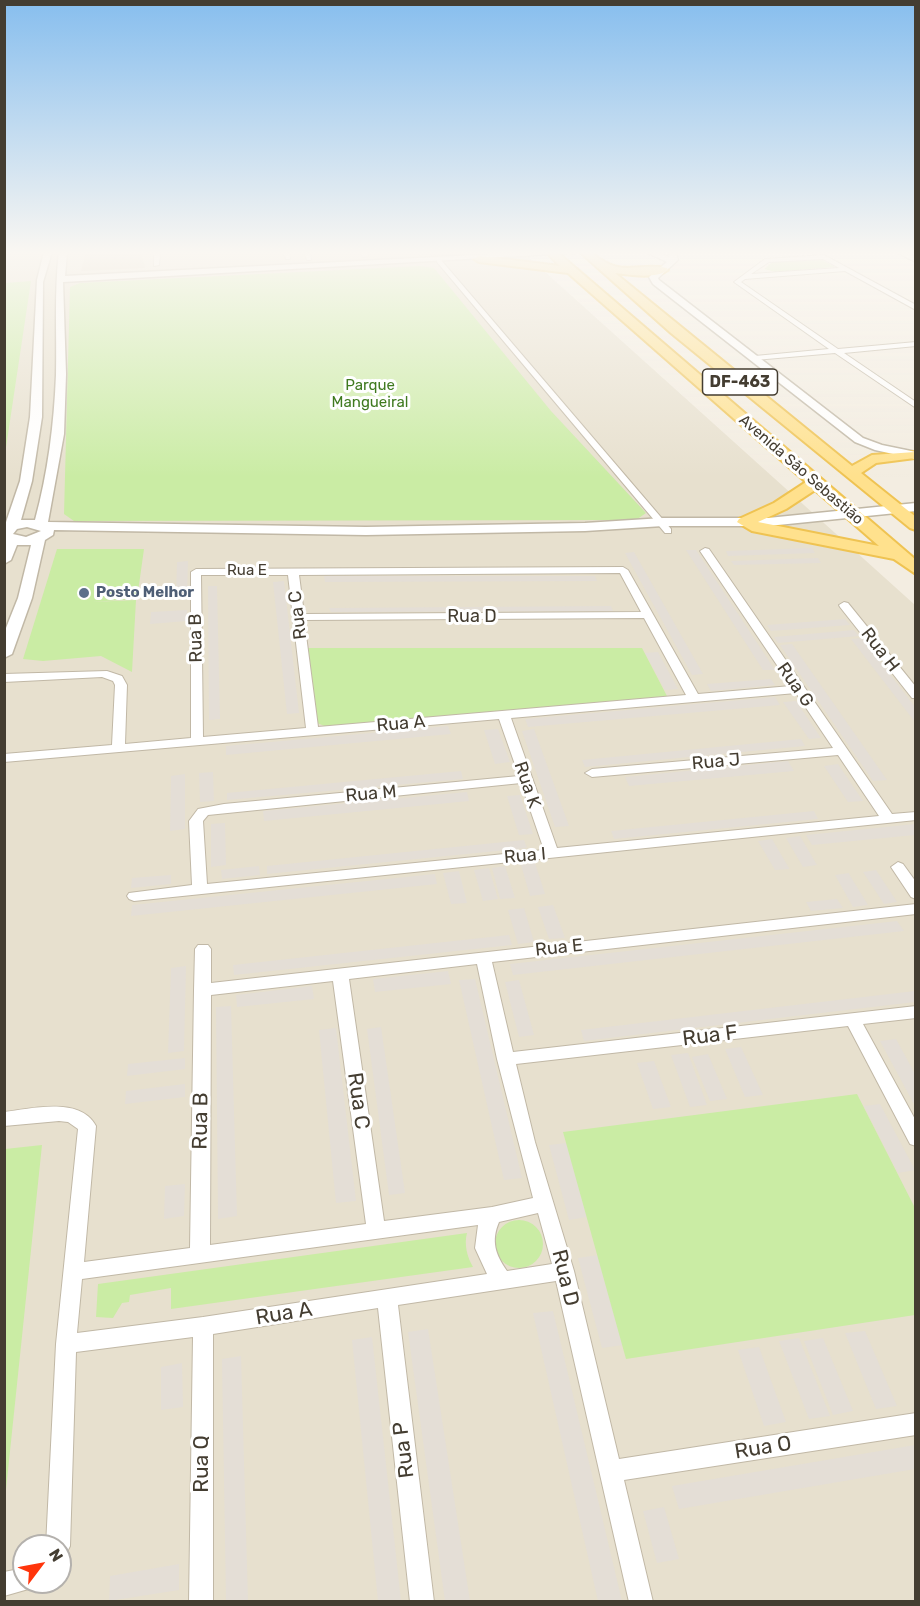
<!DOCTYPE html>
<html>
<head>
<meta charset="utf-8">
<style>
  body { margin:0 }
  #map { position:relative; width:920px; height:1606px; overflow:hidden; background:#f3ede1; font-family:Rubik,sans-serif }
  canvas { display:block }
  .frame { position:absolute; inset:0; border:6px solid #443d31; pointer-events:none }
  .north { position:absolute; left:12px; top:1534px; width:60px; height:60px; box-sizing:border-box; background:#fff; border:2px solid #b4b1ad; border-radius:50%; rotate:58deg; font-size:16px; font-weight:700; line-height:24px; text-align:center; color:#443d31 }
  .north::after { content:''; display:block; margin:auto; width:21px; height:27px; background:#ff350b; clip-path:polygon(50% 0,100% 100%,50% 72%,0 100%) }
</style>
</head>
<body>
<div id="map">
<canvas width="920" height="1606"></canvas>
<div class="frame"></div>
<div class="north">N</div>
</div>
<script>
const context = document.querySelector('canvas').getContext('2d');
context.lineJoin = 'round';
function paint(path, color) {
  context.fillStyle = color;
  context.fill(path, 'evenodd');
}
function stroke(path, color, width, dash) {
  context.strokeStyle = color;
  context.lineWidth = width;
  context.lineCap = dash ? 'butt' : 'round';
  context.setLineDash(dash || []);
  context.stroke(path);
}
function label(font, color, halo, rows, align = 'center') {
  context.font = font + ' Rubik,sans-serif';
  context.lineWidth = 6;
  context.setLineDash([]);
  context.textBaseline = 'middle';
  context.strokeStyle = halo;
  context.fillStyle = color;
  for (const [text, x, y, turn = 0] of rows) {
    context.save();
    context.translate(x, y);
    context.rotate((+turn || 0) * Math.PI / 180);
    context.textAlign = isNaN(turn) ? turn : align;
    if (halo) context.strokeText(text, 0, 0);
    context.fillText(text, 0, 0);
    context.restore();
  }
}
const residential = new Path2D(`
  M 5,252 L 523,252 L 915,605 L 915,1601 L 5,1602 ZM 24,1546 L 60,1546 L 60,1582 L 24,1582 Z`);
const industrial = new Path2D(`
  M 812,548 L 815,553 L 728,556 L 726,551 Z
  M 686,550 L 696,550 L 775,670 L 763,670 Z
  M 634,552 L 703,674 L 692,675 L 625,553 Z
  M 818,558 L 821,563 L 734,565 L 731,561 Z
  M 188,561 L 187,596 L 176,597 L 177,562 Z
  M 324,576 L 595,576 L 597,581 L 325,582 Z
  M 284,581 L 299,713 L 287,714 L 273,582 Z
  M 208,586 L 217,586 L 220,719 L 209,720 Z
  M 611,606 L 613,611 L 331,612 L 329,608 Z
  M 187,610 L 187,621 L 150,624 L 151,612 Z
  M 845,619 L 850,625 L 771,631 L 767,625 Z
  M 854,630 L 859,636 L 778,643 L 774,637 Z
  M 862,638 L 915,707 L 915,722 L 851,639 Z
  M 792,644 L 887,780 L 873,781 L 780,645 Z
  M 658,652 L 678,689 L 665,690 L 645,653 Z
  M 771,679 L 775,685 L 711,691 L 707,684 Z
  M 775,697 L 780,705 L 528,727 L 525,719 Z
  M 796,701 L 821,738 L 809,739 L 783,702 Z
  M 448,726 L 451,734 L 226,755 L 226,746 Z
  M 498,729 L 510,762 L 495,764 L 484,730 Z
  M 534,729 L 569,826 L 555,827 L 522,731 Z
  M 801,739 L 805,746 L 585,767 L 582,760 Z
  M 788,761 L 794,771 L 629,786 L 625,777 Z
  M 838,764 L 863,801 L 848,802 L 824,766 Z
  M 461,771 L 463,779 L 227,800 L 227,793 Z
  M 213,772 L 214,801 L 200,802 L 199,773 Z
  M 185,774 L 185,829 L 170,831 L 171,776 Z
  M 467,792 L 469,801 L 264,821 L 263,811 Z
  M 520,795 L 533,834 L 519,835 L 507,796 Z
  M 814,811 L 818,819 L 614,839 L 611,831 Z
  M 225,823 L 226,865 L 211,867 L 211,824 Z
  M 915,824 L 915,835 L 812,845 L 806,835 Z
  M 800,836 L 817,865 L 803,867 L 786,838 Z
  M 772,839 L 789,868 L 789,869 L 775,870 L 758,841 Z
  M 524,840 L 527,848 L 267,874 L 267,866 Z
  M 535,863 L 545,894 L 530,896 L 521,865 Z
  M 259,866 L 260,875 L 222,879 L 221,870 Z
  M 505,866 L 515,898 L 500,899 L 492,868 Z
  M 489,868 L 498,899 L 483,901 L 474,870 Z
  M 876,870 L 897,902 L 884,904 L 863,872 Z
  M 459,871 L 467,903 L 451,904 L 443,873 Z
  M 849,873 L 849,874 L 868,905 L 853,907 L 835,875 Z
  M 435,874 L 437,884 L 131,916 L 132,905 Z
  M 171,875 L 171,884 L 131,888 L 132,878 Z
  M 837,899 L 843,908 L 811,911 L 806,902 Z
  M 553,905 L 565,938 L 549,939 L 538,907 Z
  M 524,908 L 534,942 L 518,944 L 508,910 Z
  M 897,921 L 904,931 L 513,975 L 510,964 Z
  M 509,935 L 512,945 L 234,975 L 233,965 Z
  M 186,966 L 184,1051 L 168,1053 L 171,968 Z
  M 448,971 L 451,984 L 375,992 L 373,979 Z
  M 475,979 L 522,1178 L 504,1180 L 459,980 Z
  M 519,980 L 534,1035 L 519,1037 L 505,982 Z
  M 312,986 L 314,999 L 237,1007 L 236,995 Z
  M 915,991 L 915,1002 L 584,1041 L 581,1030 Z
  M 231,1006 L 237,1216 L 218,1219 L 216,1007 Z
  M 381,1027 L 405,1193 L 389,1195 L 367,1029 Z
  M 336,1028 L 356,1201 L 336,1203 L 319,1030 Z
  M 896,1039 L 915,1074 L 915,1106 L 880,1041 Z
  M 741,1047 L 763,1095 L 745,1097 L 725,1049 Z
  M 688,1053 L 707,1105 L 690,1107 L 671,1055 Z
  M 708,1054 L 727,1099 L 710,1101 L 692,1057 Z
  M 185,1058 L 185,1069 L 127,1076 L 128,1064 Z
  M 654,1061 L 671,1107 L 653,1109 L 637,1063 Z
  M 185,1084 L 185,1097 L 125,1104 L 126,1091 Z
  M 880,1104 L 915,1170 L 898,1173 L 864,1106 Z
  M 567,1143 L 587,1217 L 569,1220 L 549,1145 Z
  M 185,1184 L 184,1216 L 164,1219 L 165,1186 Z
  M 598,1255 L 623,1345 L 602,1348 L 578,1258 Z
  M 553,1311 L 622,1601 L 598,1601 L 533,1313 Z
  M 428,1329 L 470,1601 L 445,1601 L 408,1332 Z
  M 865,1331 L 897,1406 L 876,1409 L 845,1333 Z
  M 372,1337 L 401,1601 L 378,1601 L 352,1340 Z
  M 799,1338 L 830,1416 L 809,1419 L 779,1341 Z
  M 823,1338 L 853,1411 L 833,1415 L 804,1341 Z
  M 759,1347 L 786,1422 L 764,1426 L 738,1350 Z
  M 241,1356 L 248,1601 L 226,1601 L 222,1359 Z
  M 182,1363 L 183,1407 L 161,1410 L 161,1367 Z
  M 915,1445 L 915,1469 L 679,1509 L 672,1486 Z
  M 664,1507 L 679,1559 L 657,1563 L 643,1511 Z
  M 179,1564 L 179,1590 L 109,1601 L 110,1576 Z`);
const green = new Path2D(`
  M 821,259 L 835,267 L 775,272 L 764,269 L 772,262 Z
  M 420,266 L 434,268 L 551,411 L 646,513 L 636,520 L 74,521 L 64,514 L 70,287 L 80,283 Z
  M 31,281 L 5,454 L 5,283 Z
  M 57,549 L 144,549 L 137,599 L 91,602 L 136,600 L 132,672 L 101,656 L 43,661 L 23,659 Z
  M 307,648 L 642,648 L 668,698 L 327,727 L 317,723 Z
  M 857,1094 L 915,1208 L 915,1315 L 626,1359 L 563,1132 Z
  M 42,1145 L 5,1499 L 5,1149 Z
  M495 1244a24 24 0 1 1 48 0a24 24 0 1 1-48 0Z
  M 467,1233 C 464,1244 467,1257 473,1267 L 171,1309 L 171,1288 L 130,1295 L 129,1302 L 122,1303 L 113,1318 L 96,1317 L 98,1284 Z`);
const building = new Path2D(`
  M 86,252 L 141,252 L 145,268 L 81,271 Z`);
const minor = new Path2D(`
  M 163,252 L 160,254 L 159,265 L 154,266 L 154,253 Z
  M 283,252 L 289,252 L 290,259 L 286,259 Z
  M 304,252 L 310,252 L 311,260 L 307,260 Z
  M 361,252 L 367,252 L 368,256 L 363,257 Z
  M 416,252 L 422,252 L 423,253 L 420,255 Z
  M 824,255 L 916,305 L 916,310 L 845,271 L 745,279 L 741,282 L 838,349 L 916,342 L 916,346 L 844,353 L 916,402 L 916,408 L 835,353 L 755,360 L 751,358 L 755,356 L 829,349 L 734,282 L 765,259 ZM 823,259 L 839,268 L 751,274 L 769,262 Z
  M 437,260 L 441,260 L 671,529 L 671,533 L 665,533 L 437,262 Z
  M 705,548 L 709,549 L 892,814 L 916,812 L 916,820 L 134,901 L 129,899 L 127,896 L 129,893 L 192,885 L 189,821 L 198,809 L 224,804 L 519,776 L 499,719 L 4,762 L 4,754 L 112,745 L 115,685 L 113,681 L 102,677 L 4,682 L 4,674 L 107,671 L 122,676 L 127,685 L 125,744 L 191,738 L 191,572 L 196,569 L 623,567 L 628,570 L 698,694 L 791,686 L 700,551 ZM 620,573 L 641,612 L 304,614 L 299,575 ZM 201,575 L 288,575 L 306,728 L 203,737 ZM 644,618 L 686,695 L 318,727 L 304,620 ZM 796,693 L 833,748 L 592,769 L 585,773 L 592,777 L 838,755 L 879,816 L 557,848 L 511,718 ZM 521,783 L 544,850 L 207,884 L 203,821 L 208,815 Z
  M 844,602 L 848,603 L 916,687 L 916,698 L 912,698 L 840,607 L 839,605 Z
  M 898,862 L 903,864 L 916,882 L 916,899 L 911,897 L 891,867 Z
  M 916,904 L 916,914 L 492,962 L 513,1052 L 916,1006 L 916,1018 L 863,1024 L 916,1121 L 916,1146 L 910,1144 L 848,1026 L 516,1064 L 535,1142 L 574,1271 L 619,1459 L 916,1413 L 916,1435 L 624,1480 L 653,1602 L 629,1602 L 556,1281 L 398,1305 L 434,1602 L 410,1602 L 378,1308 L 213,1334 L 213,1602 L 189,1602 L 193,1337 L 76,1352 L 70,1546 L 66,1554 L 60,1557 L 60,1546 L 46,1546 L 56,1344 L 78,1129 L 68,1122 L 59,1121 L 4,1126 L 4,1112 C 31,1109 80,1096 96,1126 L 84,1262 L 190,1248 L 194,990 L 195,949 L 198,945 L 208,945 L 211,949 L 211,983 ZM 477,964 L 497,1059 L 533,1198 L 492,1207 L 384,1221 L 349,979 ZM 333,981 L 366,1224 L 210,1245 L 211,995 ZM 538,1213 L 552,1264 L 507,1271 C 495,1254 491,1241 499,1222 ZM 478,1225 L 475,1248 L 487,1274 L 203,1317 L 77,1333 L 82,1279 Z
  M 24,1568 L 24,1582 L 35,1582 L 32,1588 L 4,1596 L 4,1572 Z`);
const tertiary = new Path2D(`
  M 44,252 L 52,252 L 43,282 L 42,417 L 32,481 L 21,520 L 35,520 C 48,472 54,424 56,375 C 57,333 54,292 59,252 L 67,252 L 65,276 L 534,252 L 589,252 L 63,282 L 66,374 L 64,434 L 48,522 L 366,527 L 585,523 L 663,518 L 768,518 L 916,503 L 916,511 L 768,526 L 663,526 L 585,531 L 366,535 L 54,530 L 53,535 L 45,540 L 32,598 L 12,654 L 4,658 L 4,633 L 18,598 L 31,545 L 17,545 L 11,560 L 4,564 L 4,528 L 20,481 L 30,417 L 37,280 ZM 27,527 L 41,531 L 26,537 L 13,534 L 17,529 Z
  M 646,252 L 658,252 L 669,257 L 668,252 L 676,252 L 678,260 L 658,278 L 659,280 L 863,438 L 882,445 L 916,452 L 916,459 L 875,450 L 855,442 L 653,284 L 649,277 L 667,262 Z
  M 896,252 L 907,252 L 916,257 L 916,262 Z`);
const primary = new Path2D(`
  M 546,252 L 557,252 L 916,560 L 916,574 L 894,559 L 752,531 L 737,522 L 739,519 L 774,503 L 806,482 L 568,273 L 479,262 L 474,259 L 479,256 L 560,266 ZM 815,490 L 879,546 L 758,522 L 786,509 Z
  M 580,252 L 591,252 C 622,279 634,262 667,268 L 668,270 C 656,279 630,275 615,273 L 852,466 L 872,455 L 915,452 L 915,458 L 876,463 L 861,473 L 916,517 L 916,530 L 910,528 L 671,333 Z`);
const markers = [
  [84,593,6,"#5c6f8a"]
];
const farParknames = [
  ["Parque",370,386],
  ["Mangueiral",370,403]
];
const farStreetnames = [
  ["Avenida São Sebastião",801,470,41],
  ["Rua E",247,571]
];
const farServicenames = [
  ["Posto Melhor",96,593]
];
const shields = [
  [740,382,75]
];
const shieldNames = [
  ["DF-463",740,382]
];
const streetNames = [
  ["Rua C",298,615,-97],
  ["Rua D",472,617],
  ["Rua B",196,638,-91],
  ["Rua H",880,650,52],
  ["Rua G",795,685,55],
  ["Rua A",401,724,-5],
  ["Rua J",716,762,-5],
  ["Rua K",527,785,71],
  ["Rua M",371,794,-5],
  ["Rua I",525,856,-5],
  ["Rua E",559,948,-6]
];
const nearStreetnames = [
  ["Rua F",710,1036,-7],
  ["Rua C",358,1101,82],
  ["Rua B",201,1121,-89],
  ["Rua D",565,1278,76],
  ["Rua A",284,1314,-9],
  ["Rua O",763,1448,-9],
  ["Rua P",404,1450,-97],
  ["Rua Q",202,1464,-90]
];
paint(residential, '#e7e0ce');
paint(industrial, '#e4ded6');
paint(green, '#caeca4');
paint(building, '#d8ccb8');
stroke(minor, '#c1b8a6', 2);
stroke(tertiary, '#c1b8a6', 3);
stroke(primary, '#efc352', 4);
paint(minor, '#fff');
paint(tertiary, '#fff');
paint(primary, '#ffe18d');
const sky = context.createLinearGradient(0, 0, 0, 477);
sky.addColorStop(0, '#87beee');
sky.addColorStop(0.53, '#faf7f2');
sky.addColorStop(1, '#faf7f200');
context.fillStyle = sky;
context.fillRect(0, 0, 920, 477);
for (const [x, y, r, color] of markers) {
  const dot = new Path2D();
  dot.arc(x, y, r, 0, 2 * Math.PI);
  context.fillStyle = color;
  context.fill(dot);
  stroke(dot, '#fff', 2);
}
label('15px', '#407a20', '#fff', farParknames);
label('15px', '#443d31', '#fff', farStreetnames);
label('bold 15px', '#4e5e75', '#fff', farServicenames, 'left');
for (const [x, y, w] of shields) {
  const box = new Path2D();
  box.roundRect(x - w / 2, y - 13, w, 26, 4.5);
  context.fillStyle = '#fff';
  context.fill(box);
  stroke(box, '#443d31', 1.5);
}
label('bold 16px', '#443d31', null, shieldNames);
label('18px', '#443d31', '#fff', streetNames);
label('21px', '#443d31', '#fff', nearStreetnames);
</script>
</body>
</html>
